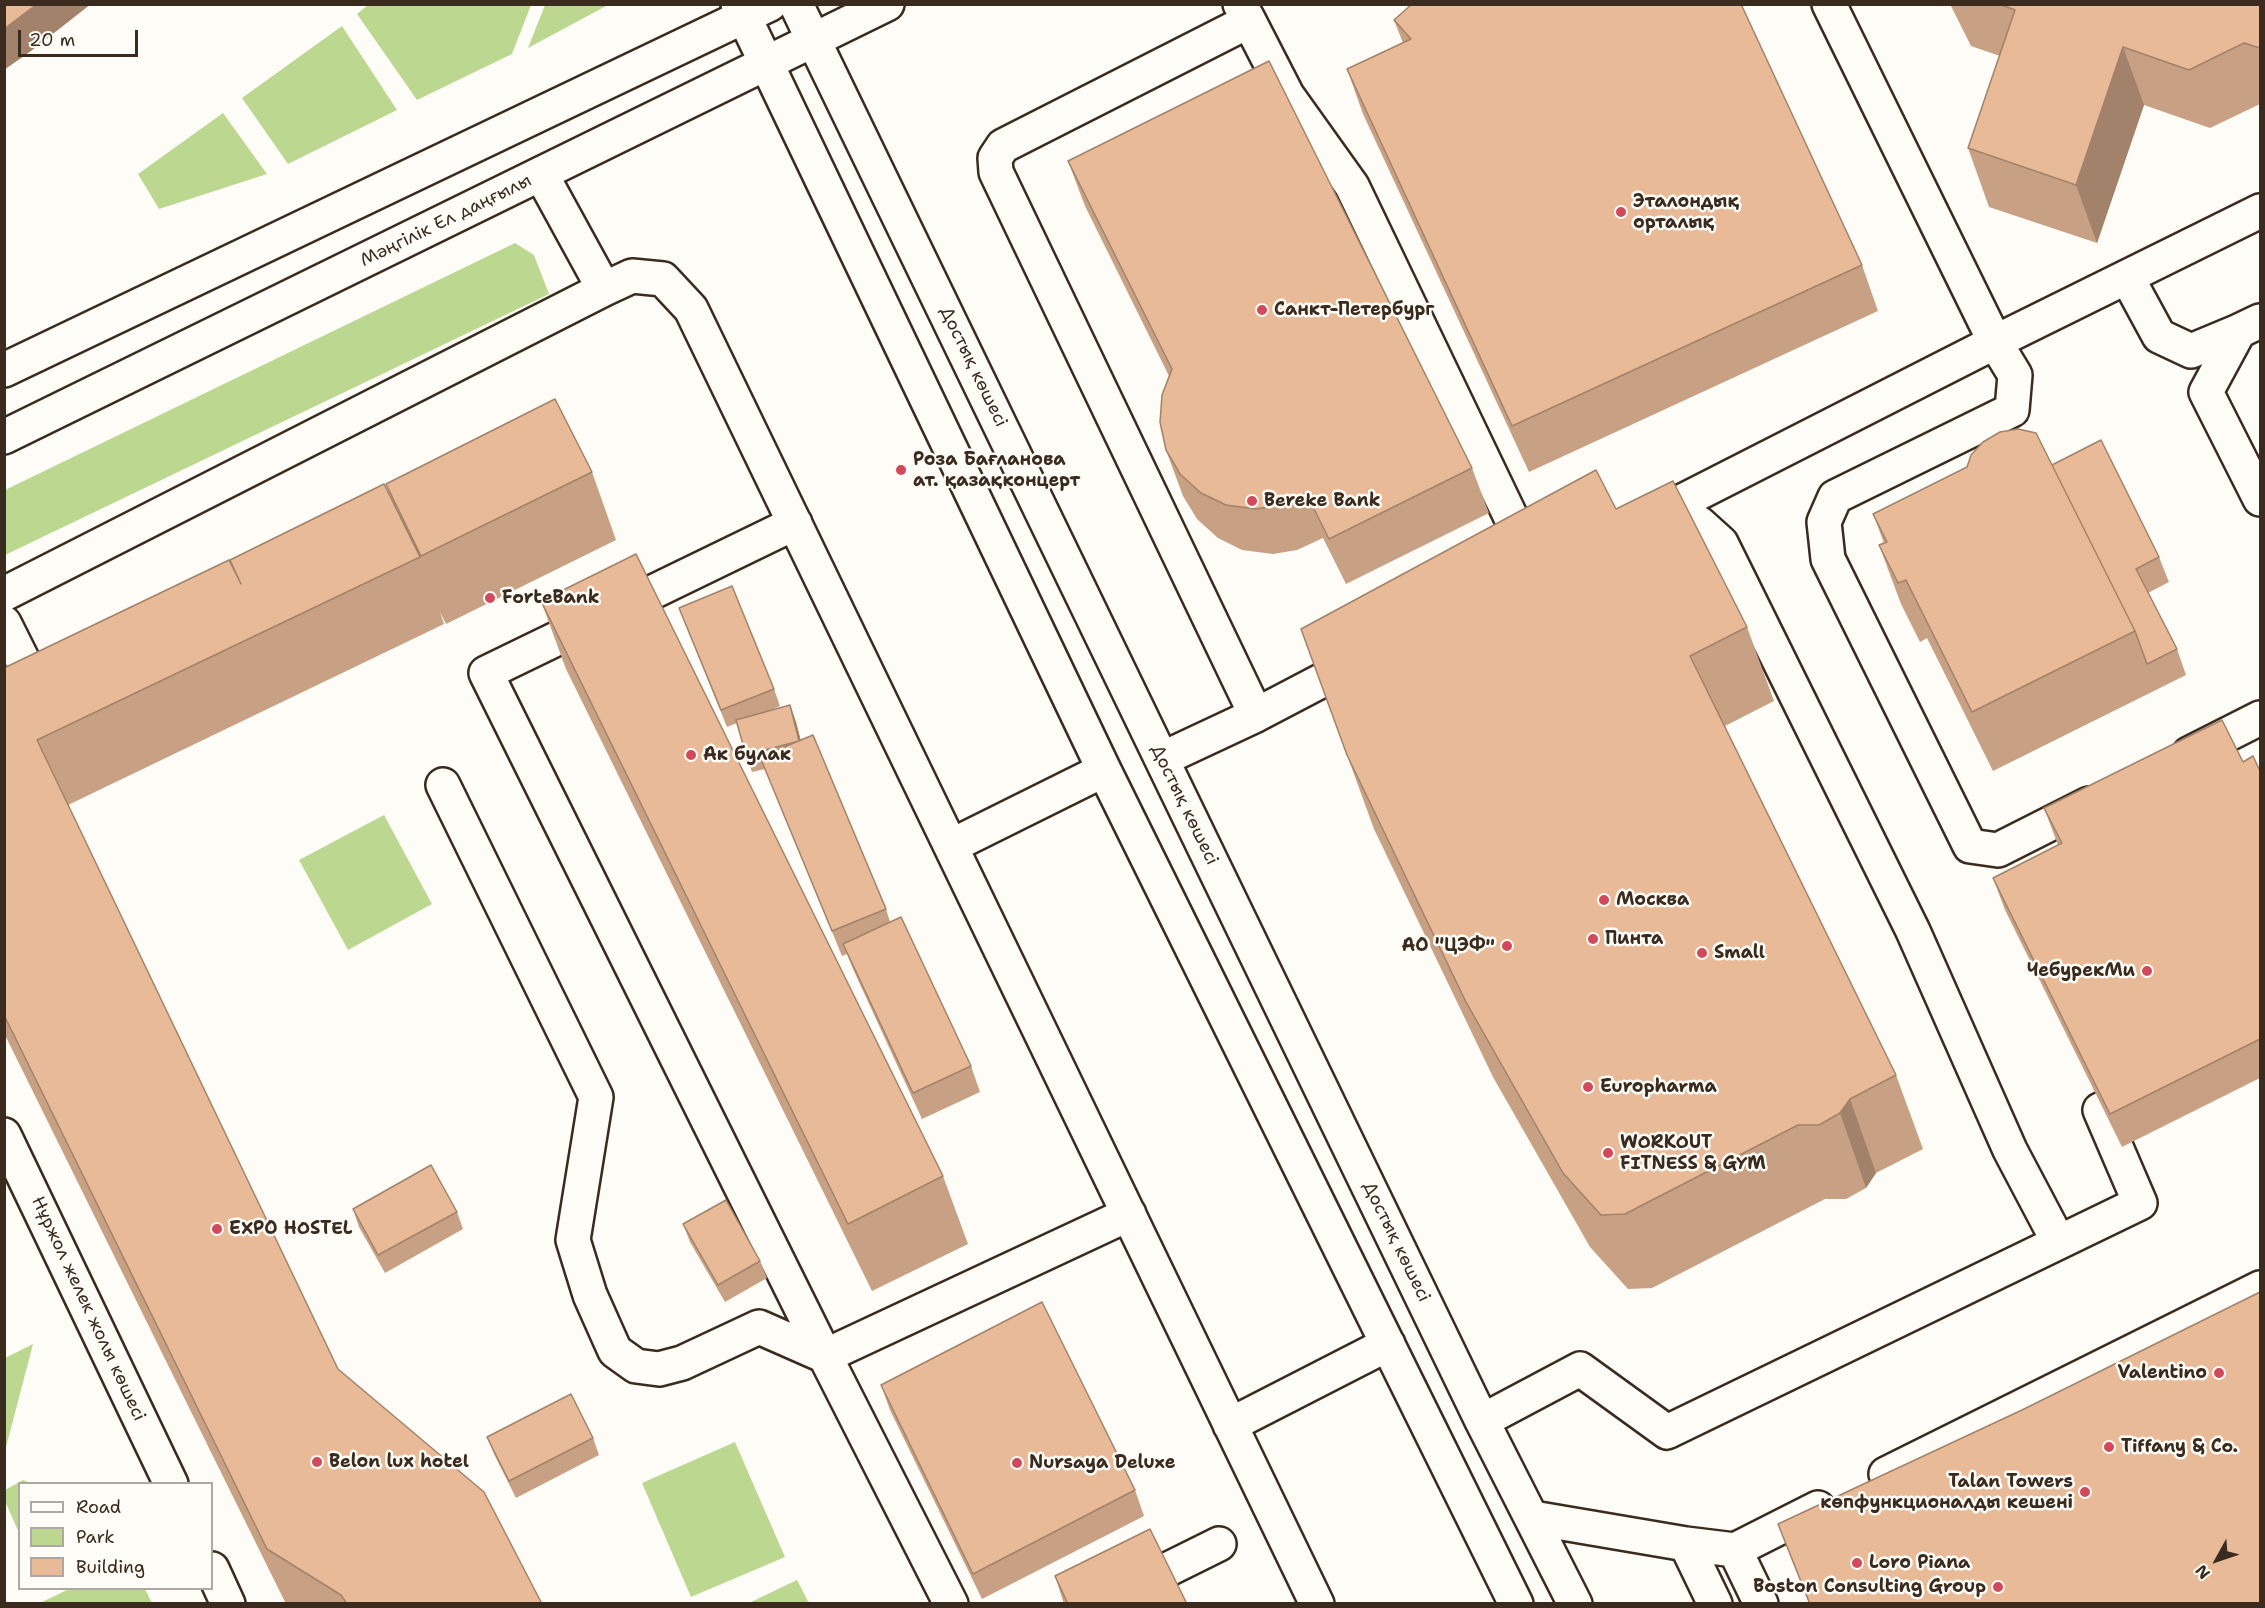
<!DOCTYPE html>
<html>
<head>
<meta charset="utf-8">
<style>
  body { margin:0 }
  #map { position:relative; width:2265px; height:1608px; overflow:hidden; background:#fdfcf7; font-family:"Shantell Sans",sans-serif }
  canvas { display:block }
  .frame { position:absolute; inset:0; border:6px solid #3b2a1e; pointer-events:none }
  .legend { position:absolute; left:18px; top:1482px; width:195px; height:108px; box-sizing:border-box; background:#fdfcf7; border:2px solid #afa8a0; margin:0; padding:8px 10px; list-style:none; font-size:18px; color:#3b2a1e }
  .legend li { display:flex; align-items:center; gap:12px; height:30px }
  .legend b { width:30px; border:2px solid #afa8a0 }
  .north { position:absolute; left:2187px; top:1530px; width:60px; height:60px; -webkit-text-stroke:4px #fdfcf7; paint-order:stroke; rotate:230deg; font-size:16px; font-weight:700; line-height:24px; text-align:center; color:#3b2a1e }
  .north::after { content:''; display:block; margin:auto; width:21px; height:27px; background:#3b2a1e; clip-path:polygon(50% 0,100% 100%,50% 72%,0 100%) }
  .scale { position:absolute; left:18px; top:30px; width:120px; height:27px; box-sizing:border-box; border:3px solid #3b2a1e; border-top:0; padding-left:8px; font-size:18px; line-height:21px; white-space:nowrap; color:#3b2a1e; -webkit-text-stroke:4px #fdfcf7; paint-order:stroke }
</style>
</head>
<body>
<div id="map">
<canvas width="2265" height="1608"></canvas>
<div class="frame"></div>
<ul class="legend">
<li><b style="height:8px;background:#fdfcf7"></b>Road</li>
<li><b style="height:16px;background:#bcd890"></b>Park</li>
<li><b style="height:16px;background:#e8ba98"></b>Building</li>
</ul>
<div class="north">N</div>
<div class="scale">20 m</div>
</div>
<script>
const context = document.querySelector('canvas').getContext('2d');
context.lineJoin = 'round';
function paint(path, color) {
  context.fillStyle = color;
  context.fill(path, 'evenodd');
}
function stroke(path, color, width, dash) {
  context.strokeStyle = color;
  context.lineWidth = width;
  context.lineCap = dash ? 'butt' : 'round';
  context.setLineDash(dash || []);
  context.stroke(path);
}
function label(font, color, halo, rows, align = 'center') {
  context.font = font + ' "Shantell Sans",sans-serif';
  context.lineWidth = 5;
  context.setLineDash([]);
  context.textBaseline = 'middle';
  context.strokeStyle = halo;
  context.fillStyle = color;
  for (const [text, x, y, turn = 0] of rows) {
    context.save();
    context.translate(x, y);
    context.rotate((+turn || 0) * Math.PI / 180);
    context.textAlign = isNaN(turn) ? turn : align;
    if (halo) context.strokeText(text, 0, 0);
    context.fillText(text, 0, 0);
    context.restore();
  }
}
const green = new Path2D(`
  M 368,5 L 368,4 L 531,5 L 512,54 L 417,100 L 357,14 Z
  M 545,5 L 545,4 L 608,5 L 528,48 Z
  M 342,26 L 397,110 L 288,164 L 242,98 Z
  M 223,113 L 267,174 L 159,209 L 138,174 Z
  M 515,243 L 534,255 L 549,294 L 5,555 L 5,490 Z
  M 384,815 L 432,904 L 348,950 L 299,860 Z
  M 33,1344 L 5,1451 L 5,1358 Z
  M 735,1442 L 785,1557 L 691,1597 L 642,1483 Z
  M 23,1480 L 31,1483 L 20,1484 L 19,1533 L 5,1501 L 5,1490 Z
  M 797,1580 L 809,1603 L 749,1603 Z
  M 69,1589 L 145,1589 L 152,1603 L 40,1603 Z`);
const minor = new Path2D(`
  M 738,4 L 1104,770 L 1516,1604
  M 796,4 L 1482,1421 L 1575,1604
  M 1829,4 L 1995,342 L 2260,211
  M 1249,21 L 1287,95 L 1352,186 L 1530,557
  M 2127,277 L 2159,336 L 2191,351 L 2239,331
  M 604,289 L 632,276 L 663,279 L 691,309 L 1317,1604
  M 2260,321 L 2239,331 L 2206,392 L 2260,499
  M 1673,506 L 1995,342 L 2015,375 L 2012,410 L 1835,497 L 1824,522 L 1828,559 L 1970,846 L 1998,850 L 2089,804
  M 1657,513 L 1673,506 L 1700,524 L 1721,543 L 1913,931 L 2010,1150 L 2058,1241
  M 795,523 L 486,673 L 825,1356 L 1129,1214
  M 4,594 L 604,289 L 541,174
  M 4,623 L 42,699
  M 1256,715 L 1359,661
  M 2189,754 L 2260,718
  M 1162,759 L 1256,715 L 996,172 L 995,158 L 1003,146 L 1249,21 L 1240,4
  M 443,785 L 596,1097 L 573,1240 L 590,1295 L 615,1351 L 636,1366 L 659,1369 L 682,1363 L 759,1327 L 825,1356 L 951,1604
  M 951,846 L 1104,770
  M 4,1135 L 171,1484
  M 1482,1421 L 1580,1369 L 1667,1432 L 2140,1203 L 2100,1110 L 2145,1089
  M 1230,1425 L 1388,1344
  M 1886,1474 L 2260,1288
  M 1533,1518 L 1686,1544 L 1735,1550 L 1818,1508
  M 1686,1544 L 1715,1604
  M 1735,1550 L 1761,1604
  M 212,1569 L 228,1604
  M 1098,1604 L 1219,1544`);
const major = new Path2D(`
  M 4,370 L 770,4
  M 4,437 L 887,4`);
const wall = new Path2D(`
  M 1950,4 L 2260,4 L 2260,104 L 2210,128 L 2144,105 L 2097,243 L 1989,207 L 1968,148 L 2000,56 L 1971,46 Z
  M 1394,20 L 1862,265 L 1878,311 L 1529,472 L 1363,114 L 1347,69 L 1403,43 Z
  M 1068,161 L 1472,468 L 1489,513 L 1346,584 L 1323,538 L 1297,550 L 1273,554 L 1242,550 L 1218,538 L 1197,519 L 1183,496 L 1166,450 L 1169,376 L 1085,206 Z
  M 2052,465 L 2159,557 L 2169,582 L 2148,593 L 2177,649 L 2186,675 L 1993,771 L 1927,638 L 1920,642 L 1901,604 L 1879,545 L 1884,543 L 1873,514 Z
  M 592,472 L 616,540 L 446,624 L 440,612 L 444,624 L 68,805 L 338,1369 L 542,1604 L 286,1604 L 4,1033 L 4,668 L 234,571 L 230,560 L 390,496 L 386,484 Z
  M 1616,509 L 1747,627 L 1774,701 L 1725,726 L 1896,1075 L 1923,1149 L 1876,1173 L 1866,1188 L 1846,1199 L 1825,1199 L 1652,1288 L 1628,1289 L 1590,1247 L 1493,1077 L 1374,829 L 1301,629 Z
  M 541,601 L 943,1176 L 968,1244 L 872,1291 L 566,669 Z
  M 679,608 L 774,689 L 780,706 L 769,711 L 790,705 L 796,722 L 801,741 L 886,909 L 890,922 L 971,1066 L 980,1092 L 922,1119 L 853,969 L 847,954 L 842,956 L 765,769 L 752,772 L 746,755 L 737,723 L 727,727 Z
  M 2243,762 L 2260,771 L 2260,1078 L 2122,1147 L 2005,910 L 1993,878 L 2058,845 L 2044,808 Z
  M 353,1209 L 457,1212 L 463,1229 L 385,1273 L 359,1227 Z
  M 683,1224 L 760,1261 L 767,1278 L 725,1302 L 690,1242 Z
  M 881,1385 L 1135,1490 L 1144,1516 L 982,1599 L 890,1410 Z
  M 2022,1410 L 2260,1604 L 1809,1604 L 1778,1524 Z
  M 487,1437 L 593,1438 L 599,1455 L 516,1498 L 494,1454 Z
  M 1055,1576 L 1187,1604 L 1064,1604 Z`);
const shadedWall = new Path2D(`
  M 37,4 L 91,4 L 31,51 L 4,70 L 4,29 Z
  M 2123,47 L 2144,105 L 2097,243 L 2076,185 Z
  M 790,705 L 796,722 L 805,758 L 799,741 Z
  M 1850,1099 L 1876,1173 L 1866,1188 L 1840,1113 Z`);
const building = new Path2D(`
  M 4,4 L 37,4 L 4,29 Z
  M 1412,4 L 1741,4 L 1862,265 L 1512,426 L 1347,69 L 1411,39 L 1394,20 Z
  M 1999,4 L 2260,4 L 2260,48 L 2244,43 L 2189,70 L 2123,47 L 2076,185 L 1968,148 L 2015,10 Z
  M 1269,61 L 1472,468 L 1329,539 L 1306,493 L 1281,505 L 1256,509 L 1226,505 L 1201,493 L 1180,474 L 1166,450 L 1160,422 L 1162,395 L 1172,369 L 1068,161 Z
  M 555,399 L 592,472 L 421,556 L 386,484 Z
  M 2018,429 L 2036,433 L 2135,631 L 1972,712 L 1906,580 L 1898,583 L 1879,545 L 1887,542 L 1873,514 L 1967,467 L 1971,455 L 1983,442 L 2000,432 Z
  M 2101,440 L 2159,557 L 2136,569 L 2177,649 L 2147,664 L 2135,631 L 2052,465 Z
  M 1596,470 L 1616,509 L 1673,481 L 1747,627 L 1690,656 L 1896,1075 L 1850,1099 L 1840,1113 L 1819,1125 L 1798,1125 L 1625,1214 L 1601,1215 L 1563,1173 L 1466,1002 L 1347,755 L 1301,629 Z
  M 384,484 L 420,557 L 37,740 L 338,1369 L 484,1492 L 542,1604 L 347,1604 L 341,1595 L 267,1549 L 4,1015 L 4,668 L 229,560 L 241,584 L 230,560 Z
  M 636,554 L 943,1176 L 848,1224 L 541,601 Z
  M 732,586 L 774,689 L 721,710 L 679,608 Z
  M 790,705 L 799,741 L 746,755 L 736,720 Z
  M 2222,720 L 2243,762 L 2253,756 L 2260,771 L 2260,1039 L 2110,1114 L 1993,878 L 2062,843 L 2044,808 Z
  M 813,735 L 886,909 L 832,931 L 760,757 Z
  M 901,917 L 971,1066 L 913,1093 L 843,944 Z
  M 431,1165 L 457,1212 L 378,1255 L 353,1209 Z
  M 726,1200 L 760,1261 L 718,1285 L 683,1224 Z
  M 2260,1292 L 2260,1604 L 1810,1604 L 1778,1524 L 2022,1410 Z
  M 1042,1302 L 1135,1490 L 973,1574 L 881,1385 Z
  M 571,1394 L 593,1438 L 509,1481 L 487,1437 Z
  M 1150,1529 L 1187,1604 L 1068,1604 L 1055,1576 Z`);
const markers = [
  [1621,212,6,"#d1495b"],
  [1262,310,6,"#d1495b"],
  [901,470,6,"#d1495b"],
  [1252,501,6,"#d1495b"],
  [490,598,6,"#d1495b"],
  [691,755,6,"#d1495b"],
  [1604,900,6,"#d1495b"],
  [1593,939,6,"#d1495b"],
  [1507,946,6,"#d1495b"],
  [1702,953,6,"#d1495b"],
  [2147,971,6,"#d1495b"],
  [1588,1087,6,"#d1495b"],
  [1608,1153,6,"#d1495b"],
  [217,1229,6,"#d1495b"],
  [2219,1373,6,"#d1495b"],
  [2109,1447,6,"#d1495b"],
  [317,1462,6,"#d1495b"],
  [1017,1463,6,"#d1495b"],
  [2085,1492,6,"#d1495b"],
  [1857,1563,6,"#d1495b"],
  [1998,1587,6,"#d1495b"]
];
const poiNames = [
  ["Эталондық",1633,202],
  ["орталық",1633,223],
  ["Санкт-Петербург",1274,310],
  ["Роза Бағланова",913,460],
  ["ат. қазақконцерт",913,481],
  ["Bereke Bank",1264,501],
  ["ForteBank",502,598],
  ["Ак булак",703,755],
  ["Москва",1616,900],
  ["Пинта",1605,939],
  ["АО \"ЦЭФ\"",1495,946,"right"],
  ["Small",1714,953],
  ["ЧебурекМи",2135,971,"right"],
  ["Europharma",1600,1087],
  ["WORKOUT",1620,1143],
  ["FITNESS & GYM",1620,1164],
  ["EXPO HOSTEL",229,1229],
  ["Valentino",2207,1373,"right"],
  ["Tiffany & Co.",2121,1447],
  ["Belon lux hotel",329,1462],
  ["Nursaya Deluxe",1029,1463],
  ["Talan Towers",2073,1482,"right"],
  ["көпфункционалды кешені",2073,1503,"right"],
  ["Loro Piana",1869,1563],
  ["Boston Consulting Group",1986,1587,"right"]
];
const streetNames = [
  ["Мәңгілік Ел даңғылы",446,221,-26],
  ["Достық көшесі",973,367,64],
  ["Достық көшесі",1184,805,64],
  ["Достық көшесі",1396,1242,64],
  ["Нұржол желек жолы көшесі",88,1309,65]
];
paint(green, '#bcd890');
stroke(minor, '#3b2a1e', 38);
stroke(major, '#3b2a1e', 38);
stroke(minor, '#fdfcf7', 33);
stroke(major, '#fdfcf7', 33);
paint(wall, '#c8a083');
paint(shadedWall, '#a2826a');
paint(building, '#e8ba98');
stroke(building, '#a2826a', 1.5);
for (const [x, y, r, color] of markers) {
  const dot = new Path2D();
  dot.arc(x, y, r, 0, 2 * Math.PI);
  context.fillStyle = color;
  context.fill(dot);
  stroke(dot, '#fdfcf7', 2);
}
label('bold 18px', '#3b2a1e', '#fdfcf7', poiNames, 'left');
label('18px', '#3b2a1e', '#fdfcf7', streetNames);
</script>
</body>
</html>
